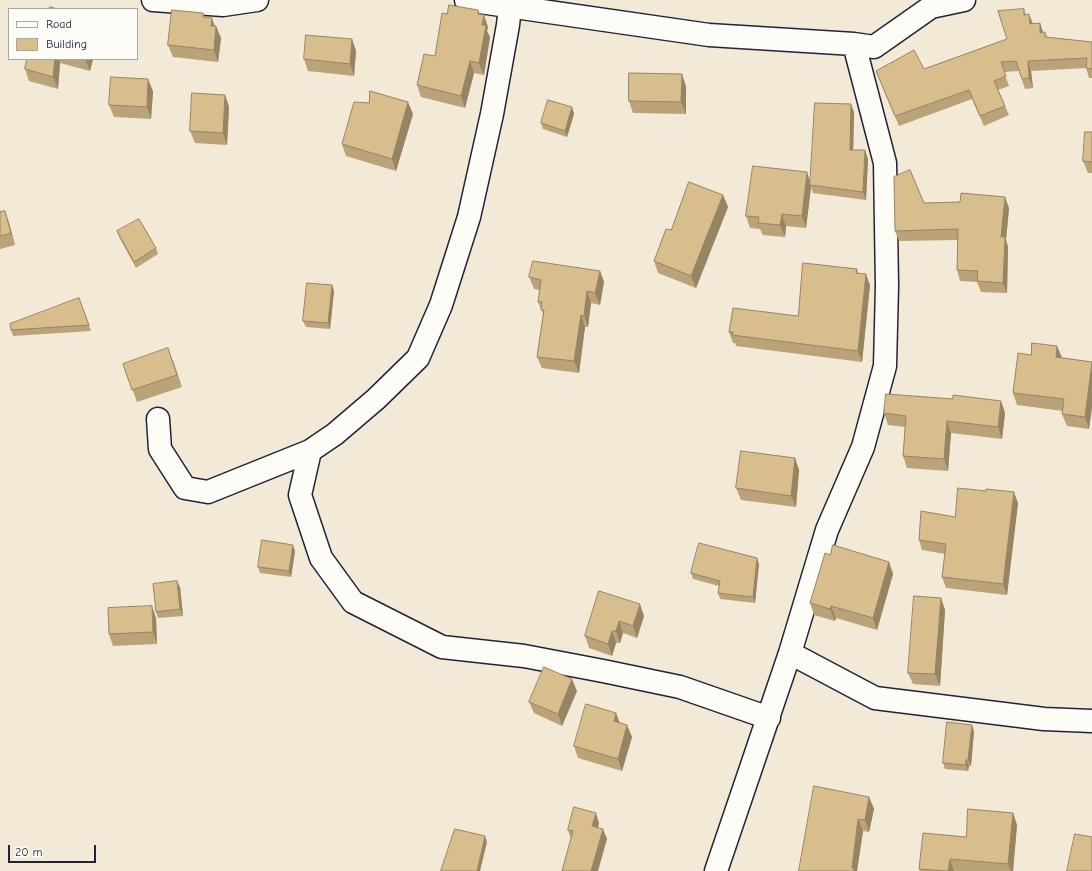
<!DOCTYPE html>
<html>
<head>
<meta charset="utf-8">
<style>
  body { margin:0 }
  #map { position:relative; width:1092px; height:871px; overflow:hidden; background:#f2e9d7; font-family:"Comic Neue",sans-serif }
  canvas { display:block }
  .legend { position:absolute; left:8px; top:8px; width:130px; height:52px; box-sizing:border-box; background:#fdfcf7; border:1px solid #a5a5ac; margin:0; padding:5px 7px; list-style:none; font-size:12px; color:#22223b }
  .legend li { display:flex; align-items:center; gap:8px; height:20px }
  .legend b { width:20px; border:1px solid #a5a5ac }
  .scale { position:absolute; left:8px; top:845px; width:88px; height:18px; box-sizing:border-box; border:2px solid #22223b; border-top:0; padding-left:5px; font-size:12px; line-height:14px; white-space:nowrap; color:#22223b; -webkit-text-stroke:3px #fdfcf7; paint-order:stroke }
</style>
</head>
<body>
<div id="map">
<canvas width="1092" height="871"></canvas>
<ul class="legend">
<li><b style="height:5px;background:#fdfcf7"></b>Road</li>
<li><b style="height:11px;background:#d8bd8d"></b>Building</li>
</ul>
<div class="scale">20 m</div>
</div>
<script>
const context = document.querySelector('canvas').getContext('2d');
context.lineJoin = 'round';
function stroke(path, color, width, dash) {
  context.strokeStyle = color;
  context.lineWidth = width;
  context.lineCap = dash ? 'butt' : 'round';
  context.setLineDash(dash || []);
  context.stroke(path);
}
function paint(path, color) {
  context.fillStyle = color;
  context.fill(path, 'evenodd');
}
const street = new Path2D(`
  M 153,0 L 223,5 L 257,0
  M 466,0 L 709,35 L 854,44 L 874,47 L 931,7 L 964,0
  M 158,419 L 160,449 L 185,488 L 208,492 L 310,451 L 335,434 L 376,399 L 418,358 L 441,305 L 469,217 L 492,114 L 508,25 L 510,6
  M 310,451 L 300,495 L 321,558 L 353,602 L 442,647 L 524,656 L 603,671 L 680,687 L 769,718
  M 790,653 L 875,698 L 1044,719 L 1092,721
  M 716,871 L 790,653 L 827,530 L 863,447 L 885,366 L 887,286 L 885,163 L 854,44`);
const wall = new Path2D(`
  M 1024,9 L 1026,15 L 1033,24 L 1040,23 L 1043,32 L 1045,32 L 1047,37 L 1092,42 L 1092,78 L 1089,78 L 1086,68 L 1031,71 L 1033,88 L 1025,89 L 1019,71 L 1004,72 L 1009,86 L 998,90 L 1005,106 L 1009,115 L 984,126 L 972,99 L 899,126 L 876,71 L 924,69 L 1007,39 Z
  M 478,10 L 480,14 L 488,27 L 487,31 L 490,37 L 484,75 L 474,73 L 465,108 L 421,97 L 417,85 L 435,56 Z
  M 203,13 L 205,17 L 215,26 L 221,38 L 218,62 L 173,57 L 168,45 Z
  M 352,39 L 356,51 L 354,76 L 308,71 L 304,59 Z
  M 27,59 L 93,59 L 90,71 L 60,63 L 58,89 L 29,81 L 25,69 Z
  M 686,86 L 686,114 L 633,113 L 629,101 Z
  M 153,91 L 151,119 L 114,117 L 109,105 Z
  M 225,95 L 229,107 L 227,145 L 195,143 L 190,131 Z
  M 572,107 L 574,114 L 567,137 L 543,129 L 541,123 Z
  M 854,112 L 853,150 L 865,150 L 868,159 L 866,200 L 813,193 L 811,187 L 806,228 L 786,226 L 785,237 L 763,235 L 760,229 L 750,228 L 746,216 L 810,181 Z
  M 413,114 L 396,171 L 346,156 L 342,144 Z
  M 1092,132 L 1092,173 L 1088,173 L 1083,161 Z
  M 723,195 L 728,207 L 696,288 L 658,273 L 654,261 L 671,230 Z
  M 924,203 L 1009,208 L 1006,240 L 1008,247 L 1007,293 L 981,292 L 977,282 L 960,281 L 957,270 L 958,240 L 899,241 L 895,231 Z
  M 5,211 L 9,223 L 15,245 L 0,249 L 0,212 Z
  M 117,231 L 156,248 L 158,254 L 136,268 L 119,237 Z
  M 857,269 L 858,273 L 870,285 L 862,362 L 736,346 L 735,343 L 733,343 L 729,332 L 798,316 Z
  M 600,271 L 604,282 L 600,305 L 591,303 L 588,327 L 585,327 L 579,373 L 542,368 L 537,357 L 543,314 L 538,302 L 540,290 L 534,289 L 529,277 Z
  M 332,285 L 334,291 L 330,329 L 306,327 L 303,321 Z
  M 79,298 L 91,331 L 13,336 L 11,330 Z
  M 1057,346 L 1062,358 L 1092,362 L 1089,429 L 1067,426 L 1062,414 L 1063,411 L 1017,405 L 1013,393 L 1031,355 Z
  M 173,360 L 182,387 L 137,402 L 123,364 Z
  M 953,399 L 1001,401 L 1005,413 L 1002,439 L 951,433 L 948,471 L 907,468 L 903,456 L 905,427 L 888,425 L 884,413 Z
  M 795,458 L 799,470 L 796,507 L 741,500 L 736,488 Z
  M 1018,503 L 1007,595 L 946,588 L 942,577 L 945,554 L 922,550 L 919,540 L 955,517 Z
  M 295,551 L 291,577 L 260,573 L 258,567 Z
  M 889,562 L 893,574 L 877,630 L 836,618 L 835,621 L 814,615 L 810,603 Z
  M 759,564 L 755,603 L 720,599 L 718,593 L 719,586 L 693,579 L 691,573 Z
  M 180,587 L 183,616 L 158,618 L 156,612 Z
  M 599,591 L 644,616 L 637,638 L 623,633 L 620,643 L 616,643 L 612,656 L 589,648 L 585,636 Z
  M 941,598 L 945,610 L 940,686 L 913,684 L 908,673 Z
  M 156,618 L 157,644 L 113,646 L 109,634 Z
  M 577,691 L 562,726 L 534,713 L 529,702 Z
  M 616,713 L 620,723 L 632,737 L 622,771 L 578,758 L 574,746 Z
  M 974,731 L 971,766 L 969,766 L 968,771 L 945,769 L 943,763 Z
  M 869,797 L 874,809 L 869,832 L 863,831 L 857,871 L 799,871 Z
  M 1013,813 L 1017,825 L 1013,871 L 920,871 L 919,869 L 966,837 Z
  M 599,823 L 598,828 L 607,839 L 571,839 L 568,830 Z`);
const shadedWall = new Path2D(`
  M 478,10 L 483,22 L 484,15 L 488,27 L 487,31 L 490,37 L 484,75 L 479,63 L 482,25 L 478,14 Z
  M 1029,14 L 1033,24 L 1030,24 Z
  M 212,18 L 216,30 L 216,26 L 221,38 L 218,62 L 214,50 L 211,26 Z
  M 1040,23 L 1043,33 L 1040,33 Z
  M 352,39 L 356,51 L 354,76 L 350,64 Z
  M 55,59 L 59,59 L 60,63 L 58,89 L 53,77 Z
  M 85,59 L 93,59 L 90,71 Z
  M 470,61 L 474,73 L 465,108 L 461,96 Z
  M 1028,61 L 1031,71 L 1033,88 L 1029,78 Z
  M 682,74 L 686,86 L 686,114 L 681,102 Z
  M 148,79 L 153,91 L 151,119 L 147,107 Z
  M 225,95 L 229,107 L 227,145 L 223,133 Z
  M 408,102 L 413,114 L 396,171 L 392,159 Z
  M 851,104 L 854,112 L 853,158 L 850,150 Z
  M 572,107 L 574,114 L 567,137 L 565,131 Z
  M 865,150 L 868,159 L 866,200 L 863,192 Z
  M 807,172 L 811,184 L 810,185 L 811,187 L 806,228 L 802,216 Z
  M 723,195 L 728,207 L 696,288 L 691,276 Z
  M 1005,197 L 1009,208 L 1006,240 L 1008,247 L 1007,293 L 1003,283 L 1001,237 Z
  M 5,211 L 9,223 L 15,245 L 11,233 Z
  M 782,214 L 786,226 L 785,237 L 780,225 Z
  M 600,271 L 604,282 L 600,305 L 595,293 Z
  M 866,274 L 870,285 L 862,362 L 858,351 Z
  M 332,285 L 334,291 L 330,329 L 328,323 Z
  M 587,291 L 591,303 L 588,327 L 584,316 Z
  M 581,315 L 585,327 L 579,373 L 574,361 Z
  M 1057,346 L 1062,358 L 1056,357 Z
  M 1092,362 L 1092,408 L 1089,429 L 1085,417 Z
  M 1001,401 L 1005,413 L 1002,439 L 998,427 Z
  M 947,421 L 951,433 L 948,471 L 944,459 Z
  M 795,458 L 799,470 L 796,507 L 791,496 Z
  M 1014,492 L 1018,503 L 1007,595 L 1003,584 Z
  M 293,545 L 295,551 L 291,577 L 289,571 Z
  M 757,558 L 759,564 L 755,603 L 753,597 Z
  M 889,562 L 893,574 L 877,630 L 873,618 Z
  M 177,581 L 180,587 L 183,616 L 180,609 Z
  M 941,598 L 945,610 L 940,686 L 935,674 Z
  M 640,604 L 644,616 L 637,638 L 633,626 Z
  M 152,606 L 156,618 L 157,644 L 153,632 Z
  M 831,606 L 836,618 L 835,621 L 830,609 Z
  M 619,621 L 623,633 L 620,643 L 616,631 Z
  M 612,631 L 616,643 L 612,656 L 608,644 Z
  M 572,679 L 577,691 L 562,726 L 558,714 Z
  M 616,713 L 620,725 L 614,721 Z
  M 627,725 L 632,737 L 622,771 L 618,759 Z
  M 972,725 L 974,731 L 971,766 L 968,760 Z
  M 966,760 L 969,766 L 968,771 L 966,765 Z
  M 869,797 L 874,809 L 869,832 L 865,820 Z
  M 596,813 L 599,823 L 596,836 L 592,826 Z
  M 1013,813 L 1017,825 L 1013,871 L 1011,871 L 1008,864 Z
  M 858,819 L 863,831 L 857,871 L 853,871 L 852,868 Z
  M 603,829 L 607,839 L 598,871 L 591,871 Z
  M 485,836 L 487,842 L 480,871 L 477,871 Z
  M 950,859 L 954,871 L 948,871 Z`);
const building = new Path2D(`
  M 449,5 L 478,10 L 478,14 L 484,15 L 482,25 L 486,25 L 479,63 L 470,61 L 461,96 L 417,85 L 424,54 L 435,56 L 442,13 L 447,14 Z
  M 50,7 L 58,9 L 49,9 Z
  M 1024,9 L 1024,15 L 1029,14 L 1030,24 L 1040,23 L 1040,33 L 1045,32 L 1045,37 L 1092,42 L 1092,69 L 1086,68 L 1087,58 L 1028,61 L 1029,78 L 1022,79 L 1016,61 L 1001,62 L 1006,76 L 994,81 L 1005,106 L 980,116 L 969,90 L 895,116 L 876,71 L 914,50 L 924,69 L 1007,39 L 998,11 Z
  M 172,10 L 203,13 L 203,17 L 212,18 L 211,26 L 216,26 L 214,50 L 168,45 Z
  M 306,35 L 352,39 L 350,64 L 304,59 Z
  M 27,59 L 55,59 L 53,77 L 25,69 Z
  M 629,73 L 682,74 L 681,102 L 629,101 Z
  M 111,77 L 148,79 L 147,107 L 109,105 Z
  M 370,91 L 408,102 L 392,159 L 342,144 L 354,102 L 369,103 Z
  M 192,93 L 225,95 L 223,133 L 190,131 Z
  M 548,100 L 572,107 L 565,131 L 541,123 Z
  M 815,103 L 851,104 L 850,150 L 865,150 L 863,192 L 810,185 Z
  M 1085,132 L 1092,132 L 1092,162 L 1083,161 Z
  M 753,166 L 807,172 L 802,216 L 782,214 L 780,225 L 758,223 L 759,217 L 746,216 Z
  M 910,170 L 924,203 L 960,202 L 961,193 L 1005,197 L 1001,237 L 1005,237 L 1003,283 L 977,281 L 978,271 L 957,270 L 958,229 L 895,231 L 894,177 Z
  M 689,182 L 723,195 L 691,276 L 654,261 L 666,229 L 671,230 Z
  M 5,211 L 11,233 L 0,236 L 0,212 Z
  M 139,219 L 156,248 L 134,262 L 117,231 Z
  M 533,261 L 600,271 L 595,293 L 587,291 L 584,316 L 581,315 L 574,361 L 537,357 L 544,310 L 541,310 L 542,302 L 538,302 L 541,280 L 529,277 Z
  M 803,263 L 857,269 L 856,273 L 866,274 L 858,351 L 732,335 L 733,332 L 729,332 L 733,308 L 798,316 Z
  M 307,283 L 332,285 L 328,323 L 303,321 Z
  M 79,298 L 89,325 L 11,330 L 10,324 Z
  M 1032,343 L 1057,346 L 1056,357 L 1092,362 L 1085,417 L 1062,414 L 1064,399 L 1013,393 L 1018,353 L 1031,355 Z
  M 168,348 L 177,375 L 132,390 L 123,364 Z
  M 886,394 L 953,399 L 953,395 L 1001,401 L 998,427 L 947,421 L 944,459 L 903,456 L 906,416 L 884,413 Z
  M 741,451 L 795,458 L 791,496 L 736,488 Z
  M 958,488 L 986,491 L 986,489 L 1014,492 L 1003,584 L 942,577 L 946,544 L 919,540 L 921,511 L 955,517 Z
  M 262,540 L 293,545 L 289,571 L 258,567 Z
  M 699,543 L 757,558 L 753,597 L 718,593 L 720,581 L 691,573 Z
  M 833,545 L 889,562 L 873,618 L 831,606 L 830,609 L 810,603 L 825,553 L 830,555 Z
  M 177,581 L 180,609 L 156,612 L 153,584 Z
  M 599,591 L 640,604 L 633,626 L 619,621 L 616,631 L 612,631 L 608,644 L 585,636 Z
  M 914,596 L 941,598 L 935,674 L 908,673 Z
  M 152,606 L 153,632 L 109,634 L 108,608 Z
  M 544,667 L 572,679 L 558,714 L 529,702 Z
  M 586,704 L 616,713 L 614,721 L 627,725 L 618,759 L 574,746 Z
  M 947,722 L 972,725 L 968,760 L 966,760 L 966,765 L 943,763 Z
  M 814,786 L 869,797 L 865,820 L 858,819 L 852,868 L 854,868 L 854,871 L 799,871 Z
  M 574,807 L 596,813 L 592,826 L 603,829 L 591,871 L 562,871 L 573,831 L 568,830 Z
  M 968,809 L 1013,813 L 1008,864 L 950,859 L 948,871 L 919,869 L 923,833 L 966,837 Z
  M 455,829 L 485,836 L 477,871 L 441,871 Z
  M 1075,834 L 1092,837 L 1092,871 L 1067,871 Z`);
stroke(street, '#22223b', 25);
stroke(street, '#fdfcf7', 22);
paint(wall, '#baa379');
paint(shadedWall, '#978463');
paint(building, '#d8bd8d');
stroke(building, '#978463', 1);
</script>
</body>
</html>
